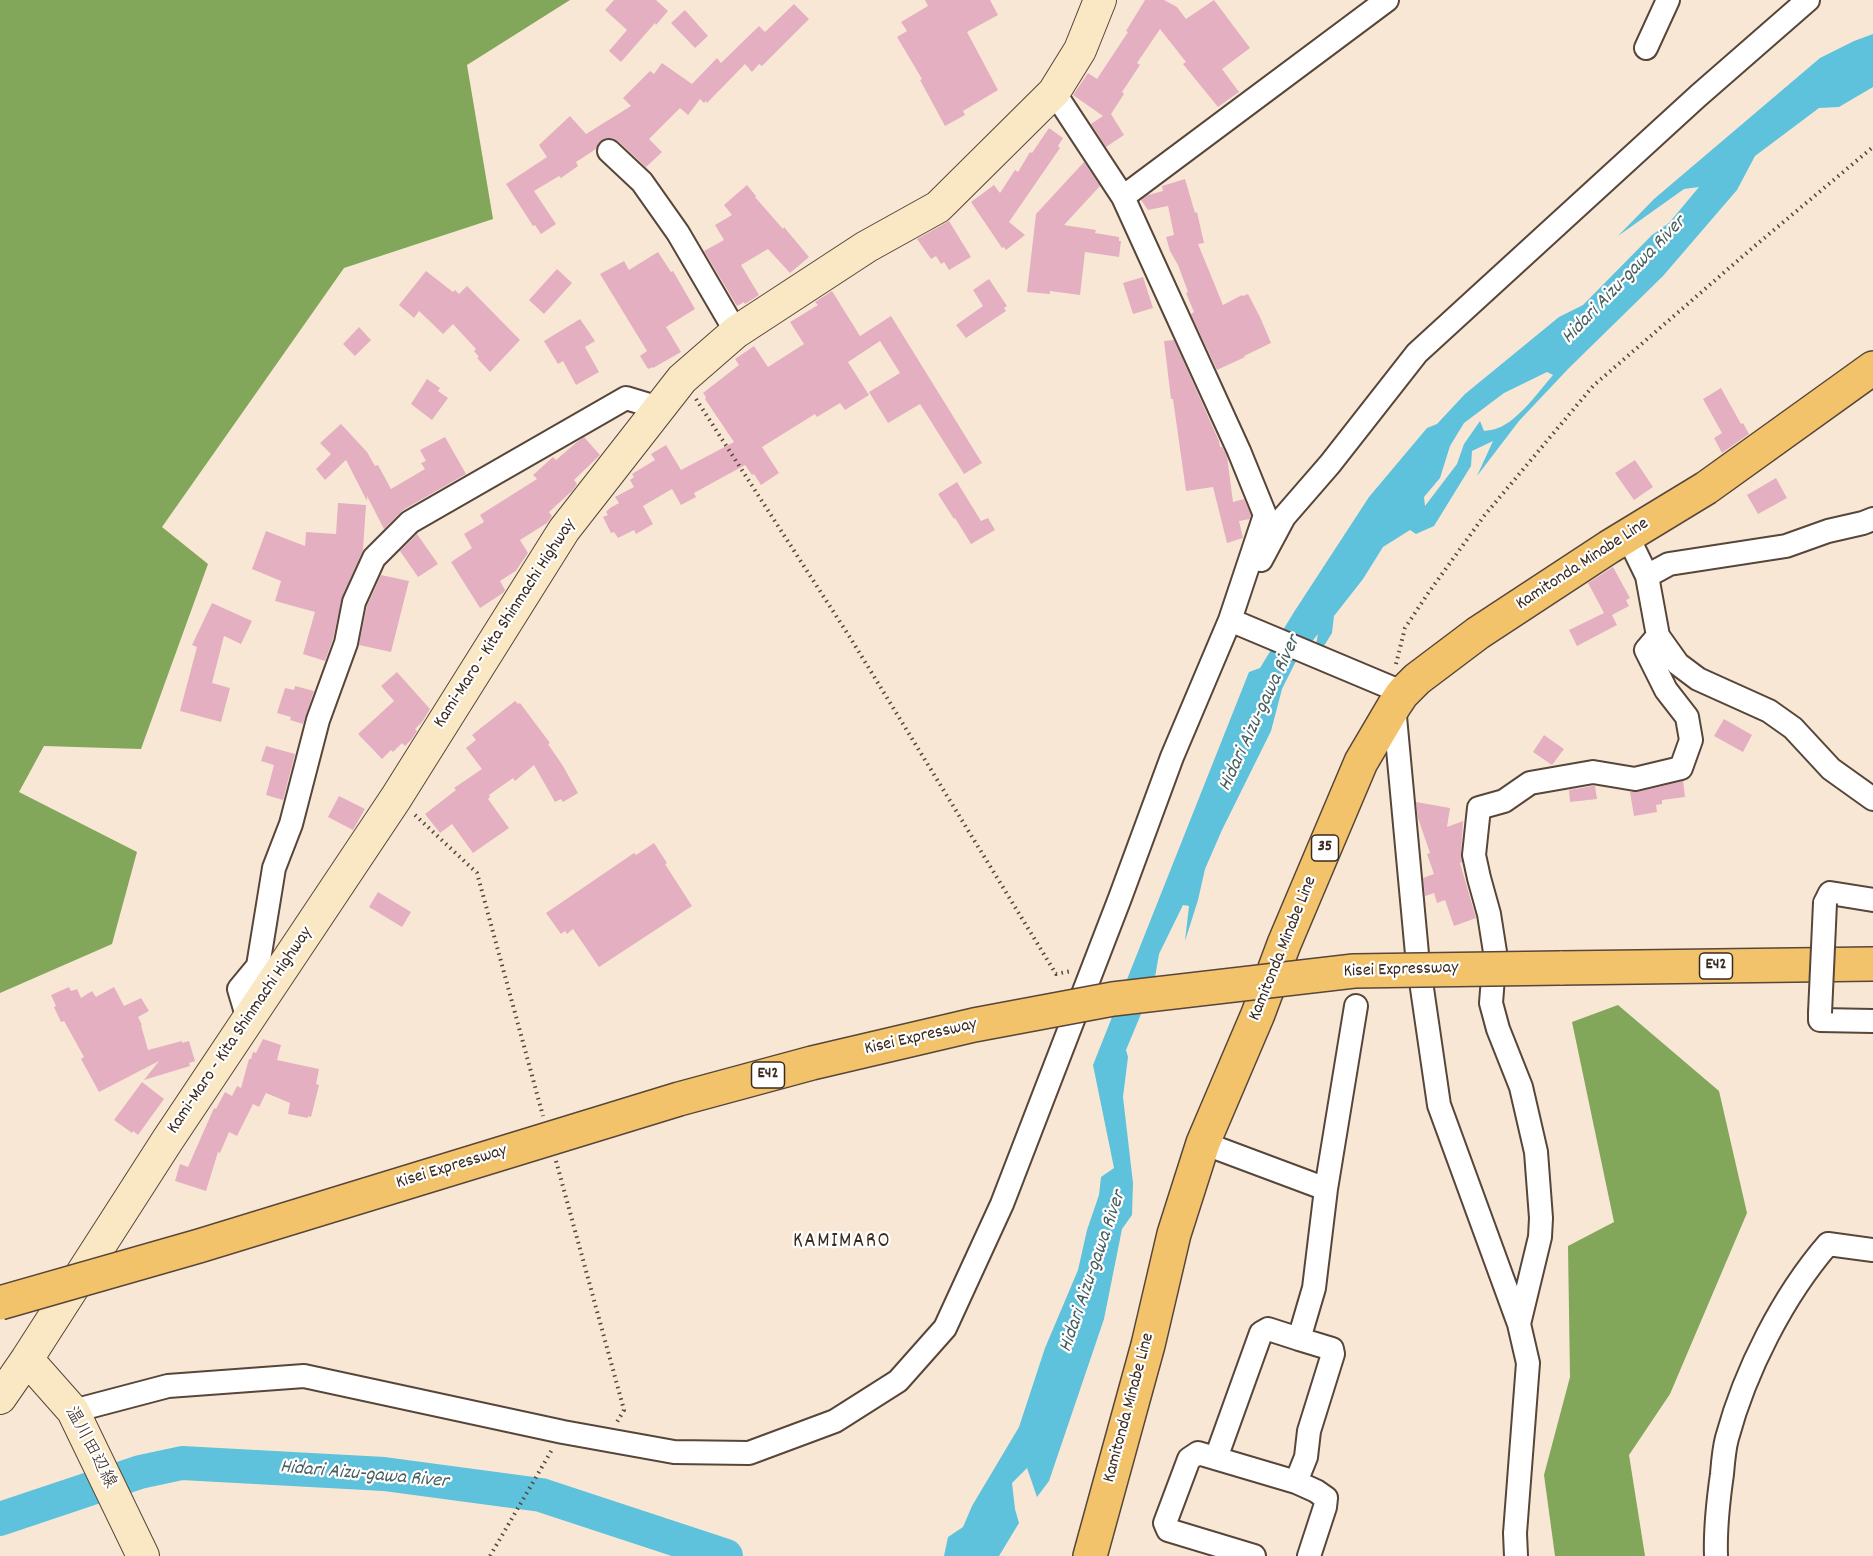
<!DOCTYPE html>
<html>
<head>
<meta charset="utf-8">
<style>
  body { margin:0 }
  canvas { display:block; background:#f8e7d5 }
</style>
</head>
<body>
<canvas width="1873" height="1556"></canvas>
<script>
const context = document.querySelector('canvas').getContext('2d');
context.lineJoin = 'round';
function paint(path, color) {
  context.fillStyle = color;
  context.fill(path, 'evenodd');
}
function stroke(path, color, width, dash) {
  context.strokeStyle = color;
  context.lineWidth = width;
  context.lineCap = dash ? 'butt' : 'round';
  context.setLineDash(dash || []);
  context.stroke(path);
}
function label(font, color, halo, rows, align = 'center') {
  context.font = font + ' Dekko,"Klee One",sans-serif';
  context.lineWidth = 4.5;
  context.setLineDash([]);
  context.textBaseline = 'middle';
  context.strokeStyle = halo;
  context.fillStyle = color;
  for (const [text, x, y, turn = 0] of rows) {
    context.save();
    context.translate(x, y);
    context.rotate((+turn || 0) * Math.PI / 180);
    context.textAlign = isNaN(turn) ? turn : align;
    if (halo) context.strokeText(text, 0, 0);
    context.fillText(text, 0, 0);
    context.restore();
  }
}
const forest = new Path2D(`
  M 0,0 L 570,0 L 467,65 L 493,219 L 344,268 L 162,527 L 208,564 L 141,749 L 44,746 L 19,792 L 137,852 L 112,944 L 0,993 Z
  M 1618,1005 L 1719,1091 L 1747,1213 L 1670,1394 L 1629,1455 L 1645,1556 L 1555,1556 L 1544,1475 L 1570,1377 L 1568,1246 L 1614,1222 L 1572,1022 Z`);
const water = new Path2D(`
  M 1873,34 L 1873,87 L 1839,107 L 1819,108 L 1755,156 L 1737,190 L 1663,276 L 1568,369 L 1519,421 L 1477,476 L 1493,441 L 1472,451 L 1471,466 L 1434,526 L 1416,534 L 1410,530 L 1383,547 L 1363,579 L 1334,616 L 1332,633 L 1312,665 L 1318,634 L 1295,663 L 1282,689 L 1271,731 L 1222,830 L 1205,869 L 1198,900 L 1185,941 L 1189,906 L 1183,905 L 1159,954 L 1154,983 L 1126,1050 L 1128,1057 L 1123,1097 L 1133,1183 L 1132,1215 L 1122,1229 L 1104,1319 L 1049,1481 L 1037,1497 L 1027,1468 L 1012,1483 L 1015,1509 L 1019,1523 L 999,1556 L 944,1556 L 948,1537 L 963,1527 L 972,1506 L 1019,1427 L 1045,1348 L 1078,1270 L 1087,1230 L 1099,1195 L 1101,1177 L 1114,1168 L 1093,1065 L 1249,672 L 1260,668 L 1294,612 L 1369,497 L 1427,428 L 1437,424 L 1465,394 L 1559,317 L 1583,305 L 1652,235 L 1669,223 L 1699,187 L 1684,189 L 1618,236 L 1654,199 L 1820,58 L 1854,41 ZM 1547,372 L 1553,375 C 1539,391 1518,421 1498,428 C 1494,430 1488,430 1484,431 L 1480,421 L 1464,444 L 1457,464 L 1425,506 L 1424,497 L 1440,478 L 1450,446 L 1464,423 L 1504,393 Z`);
const river = new Path2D(`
  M 0,1519 L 140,1472 L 182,1463 L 384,1474 L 541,1495 L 726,1556`);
const building = new Path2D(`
  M 614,0 L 656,0 L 668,11 L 656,25 L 655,23 L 621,62 L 609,51 L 627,30 L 605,10 Z
  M 925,0 L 990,0 L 998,15 L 967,32 L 998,90 L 963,111 L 965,115 L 945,126 L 920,80 L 922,79 L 897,37 L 907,31 L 901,22 L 928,6 Z
  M 1145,0 L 1164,0 L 1177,7 L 1186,19 L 1214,0 L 1250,48 L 1222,69 L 1239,92 L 1218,107 L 1183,64 L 1186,62 L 1160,29 L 1137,63 L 1140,65 L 1122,92 L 1124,94 L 1111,114 L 1124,135 L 1106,147 L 1091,124 L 1103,116 L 1073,95 L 1088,73 L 1097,79 L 1128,32 L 1126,31 Z
  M 794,4 L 809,19 L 762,66 L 759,64 L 752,72 L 745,64 L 707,103 L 706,101 L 704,103 L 700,99 L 688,115 L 680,108 L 649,139 L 662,152 L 646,167 L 618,141 L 612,138 L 605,138 L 599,142 L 596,149 L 576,162 L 578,166 L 561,178 L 559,176 L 534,191 L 556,224 L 541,234 L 535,225 L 533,226 L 506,184 L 547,157 L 539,145 L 570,116 L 586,134 L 631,106 L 623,98 L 650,71 L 654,74 L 662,63 L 692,84 L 717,58 L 721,63 L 759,26 L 765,32 Z
  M 685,10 L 708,36 L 695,48 L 671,23 Z
  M 1049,128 L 1063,138 L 1058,146 L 1060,148 L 1009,222 L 1025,235 L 1006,250 L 1004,247 L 1002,248 L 971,202 L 994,185 L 1000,193 L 1015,170 L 1018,172 L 1030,152 L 1032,153 Z
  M 1084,162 L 1100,186 L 1064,225 L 1096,230 L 1095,233 L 1119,237 L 1119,241 L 1121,241 L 1119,257 L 1085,252 L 1080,295 L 1050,291 L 1050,294 L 1027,292 L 1036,214 Z
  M 1185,179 L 1195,213 L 1197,212 L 1204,243 L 1198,244 L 1223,305 L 1242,295 L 1243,296 L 1248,294 L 1260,317 L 1271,343 L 1244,356 L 1245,357 L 1217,370 L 1191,314 L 1194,312 L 1186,293 L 1188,292 L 1178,265 L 1170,251 L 1166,237 L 1174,235 L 1168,206 L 1148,210 L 1141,200 L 1148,195 L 1163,191 L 1162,186 Z
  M 747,185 L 756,196 L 755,197 L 783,229 L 784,227 L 809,257 L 790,273 L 768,249 L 741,265 L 759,295 L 745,304 L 744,302 L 737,306 L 704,251 L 724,240 L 715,225 L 732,215 L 724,205 Z
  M 949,221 L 971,257 L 949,270 L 944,262 L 941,264 L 936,256 L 931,259 L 917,239 Z
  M 658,252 L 671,272 L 673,271 L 695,309 L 666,327 L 681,352 L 653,368 L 653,367 L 648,369 L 640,356 L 647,351 L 600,274 L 624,261 L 629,270 Z
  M 557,269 L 572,283 L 544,314 L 529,300 Z
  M 426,271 L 453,292 L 455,290 L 459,294 L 467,286 L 520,340 L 490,372 L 477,358 L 479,357 L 474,351 L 476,349 L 453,324 L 443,334 L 419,311 L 414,318 L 399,305 Z
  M 1143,277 L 1153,308 L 1133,314 L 1123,283 Z
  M 989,279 L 1007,306 L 1004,308 L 1006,311 L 966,338 L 956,325 L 983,306 L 973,290 Z
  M 832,291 L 860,336 L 891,316 L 982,463 L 964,474 L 920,404 L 888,423 L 869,392 L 900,373 L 880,341 L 848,362 L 869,395 L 845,410 L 840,403 L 817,417 L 815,414 L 762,447 L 779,473 L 761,485 L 754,474 L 752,475 L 745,465 L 694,493 L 696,497 L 681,505 L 672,489 L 643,506 L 653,524 L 636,534 L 634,530 L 618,538 L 614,532 L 611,533 L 603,517 L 608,515 L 606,512 L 610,508 L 619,503 L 615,497 L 634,487 L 630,480 L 634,477 L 632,474 L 655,460 L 651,454 L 666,445 L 681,470 L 734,442 L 705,399 L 706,397 L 703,393 L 739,365 L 735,359 L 754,346 L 768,367 L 804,344 L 790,322 L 818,305 L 815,302 Z
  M 580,319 L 595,341 L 585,347 L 599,372 L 576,385 L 563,361 L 558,364 L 544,341 Z
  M 359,327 L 371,340 L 355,356 L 343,344 Z
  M 1174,340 L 1219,441 L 1220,447 L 1222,447 L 1227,456 L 1233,502 L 1244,499 L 1251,515 L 1250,519 L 1239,521 L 1243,538 L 1227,543 L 1213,487 L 1186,491 L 1173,399 L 1171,399 L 1164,341 Z
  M 427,379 L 440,388 L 438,391 L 448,398 L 432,420 L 411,404 Z
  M 1721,388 L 1741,424 L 1743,423 L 1749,434 L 1722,453 L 1714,438 L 1722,433 L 1703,399 Z
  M 341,424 L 367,452 L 375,466 L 378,465 L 391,489 L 425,469 L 421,463 L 426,461 L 420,450 L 445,437 L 466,474 L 403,510 L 384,529 L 367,496 L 367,501 L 346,460 L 325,480 L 316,469 L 331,454 L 320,443 Z
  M 584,437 L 600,455 L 574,480 L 577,484 L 572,491 L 549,512 L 552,516 L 547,523 L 520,540 L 528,553 L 517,569 L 517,570 L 500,581 L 505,590 L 503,593 L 480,608 L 451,562 L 472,548 L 464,534 L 484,522 L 480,515 L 537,479 L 533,475 L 553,457 L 556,460 L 577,442 Z
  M 1635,460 L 1653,487 L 1634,500 L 1615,473 Z
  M 1776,478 L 1787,498 L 1758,514 L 1747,495 Z
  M 957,482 L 981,521 L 988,518 L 995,530 L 971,544 L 955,518 L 954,519 L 938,494 Z
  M 338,503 L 366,505 L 363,550 L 342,597 L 333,639 L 325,661 L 303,654 L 315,612 L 275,601 L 281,581 L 252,569 L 266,531 L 305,546 L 306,532 L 336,534 Z
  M 417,534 L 438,564 L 418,577 L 400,551 Z
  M 1613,567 L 1630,598 L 1626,600 L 1629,606 L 1612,615 L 1617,625 L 1577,646 L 1569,630 L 1604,613 L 1588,583 Z
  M 381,575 L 409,581 L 391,652 L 359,645 L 367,606 Z
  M 212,603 L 252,621 L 241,644 L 224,636 L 212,683 L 230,688 L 221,722 L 180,711 L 197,647 L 192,645 Z
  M 397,672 L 430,709 L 422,722 L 415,729 L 417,731 L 412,739 L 405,746 L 402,743 L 393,752 L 391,750 L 382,759 L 358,734 L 394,701 L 381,686 Z
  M 295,686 L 314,691 L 303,724 L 290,720 L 291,717 L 277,713 L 285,688 L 294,690 Z
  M 515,701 L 518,704 L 520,703 L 550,743 L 548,744 L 563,766 L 578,793 L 563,802 L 561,799 L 555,802 L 534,765 L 515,781 L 513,778 L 489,795 L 490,797 L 488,799 L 509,828 L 473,853 L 452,824 L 440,833 L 425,814 L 456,790 L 454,788 L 482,769 L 466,748 L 476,740 L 472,735 Z
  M 1724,719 L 1752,735 L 1743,752 L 1714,736 Z
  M 1544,735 L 1564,749 L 1552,765 L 1533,752 Z
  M 266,746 L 295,754 L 283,800 L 266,795 L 274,765 L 261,761 Z
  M 1683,781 L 1685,797 L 1662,800 L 1662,804 L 1656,805 L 1657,812 L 1634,816 L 1630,792 L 1638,792 Z
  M 1593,786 L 1595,786 L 1597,799 L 1570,802 L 1569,790 Z
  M 339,796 L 365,809 L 353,830 L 328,817 Z
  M 1416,802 L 1450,808 L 1447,827 L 1463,821 L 1461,854 L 1462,862 L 1460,863 L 1476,918 L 1454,926 L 1445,900 L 1437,903 L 1434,893 L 1425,896 L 1423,878 L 1434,874 L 1427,854 L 1430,853 L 1418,818 Z
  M 654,843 L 667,863 L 665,864 L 692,906 L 599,967 L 573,929 L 567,934 L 565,931 L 561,934 L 546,913 L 634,853 L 636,855 Z
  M 378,892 L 411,912 L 402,927 L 369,907 Z
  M 69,987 L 71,991 L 77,989 L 81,998 L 92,991 L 96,997 L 114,987 L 124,1006 L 141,998 L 149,1011 L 138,1017 L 142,1025 L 141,1025 L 148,1050 L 182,1041 L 182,1043 L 189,1041 L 195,1061 L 189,1063 L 190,1066 L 144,1080 L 159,1061 L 99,1092 L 81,1059 L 84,1057 L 64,1021 L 61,1022 L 54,1007 L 56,1006 L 51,995 Z
  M 263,1039 L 281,1045 L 277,1060 L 319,1069 L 316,1084 L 319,1085 L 311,1117 L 308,1116 L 308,1118 L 288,1114 L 290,1103 L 266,1093 L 259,1107 L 253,1104 L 237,1136 L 229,1132 L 220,1153 L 218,1152 L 206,1191 L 175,1181 L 180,1164 L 188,1167 L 214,1108 L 216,1109 L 225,1092 L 232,1096 L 237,1086 L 241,1088 L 249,1059 L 251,1059 L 253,1052 L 256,1053 Z
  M 142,1082 L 164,1099 L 138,1135 L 133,1131 L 132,1133 L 114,1120 Z`);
const path = new Path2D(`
  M 696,399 L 851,639 L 1056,974 L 1071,971
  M 1396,664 L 1405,628 L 1429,592 L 1484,516 L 1593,386 L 1750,250 L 1873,147
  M 415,815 L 477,873 L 543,1116
  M 556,1161 L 624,1410 L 617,1422
  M 490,1556 L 553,1448`);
const minor = new Path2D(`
  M 1646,48 L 1668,0
  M 609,151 L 642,182 L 678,233 L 736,332
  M 1123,197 L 1387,0
  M 1627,535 L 1647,576 L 1658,636 L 1678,664 L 1698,679 L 1769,711 L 1793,728 L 1831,769 L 1873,799
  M 1261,560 L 1284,517 L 1330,464 L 1417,353 L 1698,96 L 1808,0
  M 1647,576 L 1669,564 L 1786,546 L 1828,531 L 1863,523 L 1873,519
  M 1230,620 L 1392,688 L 1402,694
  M 1394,706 L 1417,954 L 1439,1105 L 1519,1324 L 1528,1363 L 1515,1533 L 1516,1556
  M 1825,903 L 1830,893 L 1873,900
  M 1820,1013 L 1820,1020 L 1873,1021
  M 248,1019 L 239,989 L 258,966 L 274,868 L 291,824 L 318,720 L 346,643 L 354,602 L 374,558 L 410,522 L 626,398 L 659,408
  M 1203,1143 L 1326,1189
  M 1519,1324 L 1540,1237 L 1541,1218 L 1536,1152 L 1521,1087 L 1498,1029 L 1491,1003 L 1495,952 L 1489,914 L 1479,878 L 1474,855 L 1479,808 L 1504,801 L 1530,783 L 1593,772 L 1635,779 L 1681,768 L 1691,740 L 1687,717 L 1666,690 L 1646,650 L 1658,636
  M 73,1411 L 168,1386 L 304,1376 L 563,1432 L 674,1452 L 749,1453 L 835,1421 L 898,1381 L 945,1328 L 1002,1204 L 1120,898 L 1172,757 L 1230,620 L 1265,515 L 1239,451 L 1123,197 L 1054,92
  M 1216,1458 L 1261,1333 L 1268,1329 L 1299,1339
  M 1296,1482 L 1306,1457 L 1309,1431 L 1333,1354 L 1332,1349 L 1299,1339 L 1314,1288 L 1326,1189 L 1356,1006
  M 1254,1556 L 1168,1530 L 1165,1523 L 1189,1459 L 1198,1453 L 1296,1482 L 1316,1491 L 1326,1498 L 1325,1507 L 1309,1556
  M 1716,1556 C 1715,1528 1718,1502 1722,1474 C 1723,1462 1724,1449 1727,1438 C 1745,1371 1783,1296 1828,1244 L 1873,1250`);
const secondary = new Path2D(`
  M 27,1359 L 73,1411 L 143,1556
  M 0,1398 L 27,1359 L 167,1141 L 396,798 L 564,530 L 682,379 L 736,332 L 866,247 L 938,207 L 1054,92 L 1080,50 L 1100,0`);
const primary = new Path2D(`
  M 1090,1556 L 1148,1345 L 1174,1234 L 1203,1143 L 1258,1014 L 1284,944 L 1361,762 L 1394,706 L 1402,694 L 1417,679 L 1478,633 L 1609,547 L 1706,488 L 1873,368`);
const motorway = new Path2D(`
  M 1560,968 L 1873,964`);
const minorBridge = new Path2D(`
  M 1820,1013 L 1825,903`);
const motorwayBridge = new Path2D(`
  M 0,1303 L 199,1246 L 679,1099 L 812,1063 L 974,1025 L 1113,999 L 1354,971 L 1560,968`);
const shields = [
  [1325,848,27],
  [1716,966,33],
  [768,1075,33]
];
const shieldNames = [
  ["35",1325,848],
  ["E42",1716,966],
  ["E42",768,1075]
];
const streetNames = [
  ["Kamitonda Minabe Line",1583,565,-33],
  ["Kami-Maro - Kita Shinmachi Highway",506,624,-57],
  ["Kamitonda Minabe Line",1284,949,-68],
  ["Kisei Expressway",1401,971,-2],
  ["Kami-Maro - Kita Shinmachi Highway",241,1031,-56],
  ["Kisei Expressway",921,1038,-13],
  ["Kisei Expressway",452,1168,-17],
  ["Kamitonda Minabe Line",1130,1408,-75],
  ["温川田辺線",89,1448,62]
];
const waterNames = [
  ["Hidari Aizu-gawa River",1625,281,-46],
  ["Hidari Aizu-gawa River",1261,714,-65],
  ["Hidari Aizu-gawa River",1094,1272,-71],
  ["Hidari Aizu-gawa River",364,1476,5]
];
const quarterNames = [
  ["KAMIMARO",842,1243]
];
paint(forest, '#82a65a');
paint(water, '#5ec2dc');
stroke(river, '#5ec2dc', 34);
paint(building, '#e4b0c1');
stroke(minor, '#574639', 26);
stroke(secondary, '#574639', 34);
stroke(primary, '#574639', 36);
stroke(motorway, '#574639', 36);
stroke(path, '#574639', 4, [1.5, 4.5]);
stroke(minor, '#fff', 22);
stroke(secondary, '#fae7c3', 32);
stroke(primary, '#f2c36a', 33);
stroke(motorway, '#f2c36a', 33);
stroke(minorBridge, '#574639', 26, []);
stroke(motorwayBridge, '#574639', 36, []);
stroke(minorBridge, '#fff', 22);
stroke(motorwayBridge, '#f2c36a', 33);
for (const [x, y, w] of shields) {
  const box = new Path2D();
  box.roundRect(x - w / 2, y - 13, w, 26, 4.5);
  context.fillStyle = '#fff';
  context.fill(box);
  stroke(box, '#3b2a1e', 1.5);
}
label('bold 16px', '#3b2a1e', null, shieldNames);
label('18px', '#3b2a1e', '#fff', streetNames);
label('italic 20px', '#475f60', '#fff', waterNames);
context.letterSpacing = '1.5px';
label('21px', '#3b2a1e', '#fff', quarterNames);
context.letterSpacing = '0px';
</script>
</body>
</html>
